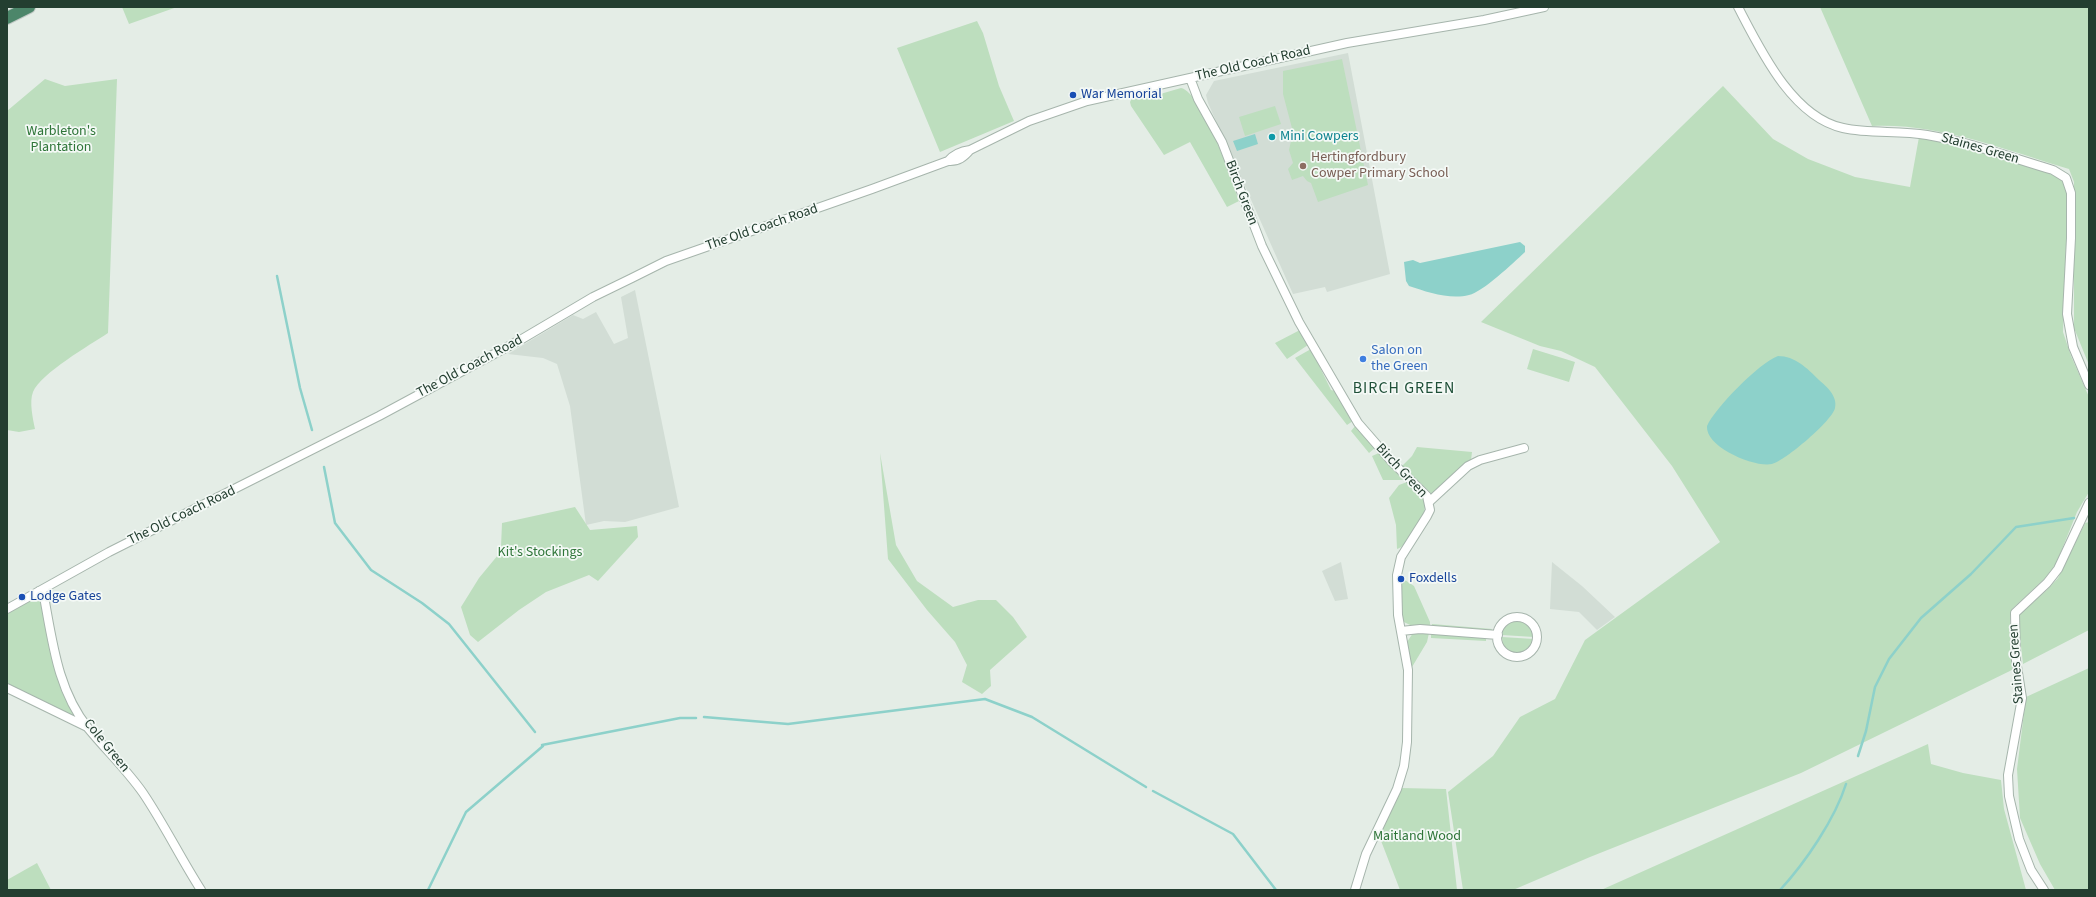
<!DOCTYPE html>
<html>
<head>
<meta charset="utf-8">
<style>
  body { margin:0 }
  #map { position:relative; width:2096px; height:897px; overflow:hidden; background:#e4ede6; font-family:"Source Sans 3",sans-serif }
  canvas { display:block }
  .frame { position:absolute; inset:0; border:8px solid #233e30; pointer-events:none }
</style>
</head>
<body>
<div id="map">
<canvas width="2096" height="897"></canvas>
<div class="frame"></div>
</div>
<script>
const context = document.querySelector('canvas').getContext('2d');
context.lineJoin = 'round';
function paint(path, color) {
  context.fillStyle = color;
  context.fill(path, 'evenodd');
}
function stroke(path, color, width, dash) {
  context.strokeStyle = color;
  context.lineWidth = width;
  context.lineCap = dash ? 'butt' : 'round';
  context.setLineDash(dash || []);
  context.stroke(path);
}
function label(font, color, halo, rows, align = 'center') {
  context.font = font + ' "Source Sans 3",sans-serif';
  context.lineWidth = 3.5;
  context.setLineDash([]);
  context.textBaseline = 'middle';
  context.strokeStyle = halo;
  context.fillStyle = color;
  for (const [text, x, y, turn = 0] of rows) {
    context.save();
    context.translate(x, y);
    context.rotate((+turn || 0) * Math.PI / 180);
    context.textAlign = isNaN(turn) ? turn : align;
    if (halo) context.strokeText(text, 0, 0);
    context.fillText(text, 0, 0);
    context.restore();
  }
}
const built = new Path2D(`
  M 1348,53 L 1390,274 L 1327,292 L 1325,287 L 1293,294 L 1208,103 L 1206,95 L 1214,81 Z
  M 635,290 L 679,507 L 625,522 L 604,521 L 586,525 L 570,406 L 557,364 L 543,358 L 508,354 L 573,315 L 583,319 L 596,312 L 614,344 L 628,338 L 621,297 Z
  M 1341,562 L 1348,599 L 1335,601 L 1322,571 Z
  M 1552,562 L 1582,586 L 1615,617 L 1597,630 L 1579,612 L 1550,609 Z`);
const green = new Path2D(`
  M 122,7 L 177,7 L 129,24 Z
  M 1820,7 L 2089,7 L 2089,365 L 2074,328 L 2074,182 L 2069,169 C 2005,150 1940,123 1872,126 Z
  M 977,21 L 983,33 L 999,86 L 1014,121 L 940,152 L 897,48 Z
  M 1342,59 L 1368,185 L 1318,202 L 1311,183 L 1307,181 L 1303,176 L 1292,180 L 1288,169 L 1293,163 L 1289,150 L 1293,132 L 1283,94 L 1283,71 Z
  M 45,79 L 65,86 L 117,79 L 108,333 C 90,345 41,373 33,392 C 29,402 33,419 35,429 L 19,432 L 7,430 L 7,111 Z
  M 1723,86 L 1773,139 L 1808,159 L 1855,177 L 1910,187 L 1919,137 L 1994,154 L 2061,178 L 2067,191 L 2067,216 L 2063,332 L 2071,356 L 2089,397 L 2089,492 L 2077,512 L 2056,564 L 2045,578 L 2012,609 L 2010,617 L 2010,647 L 2014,669 L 1801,773 L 1590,857 L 1513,890 L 1463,890 L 1448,792 L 1493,756 L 1520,717 L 1555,699 L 1585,640 L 1720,542 L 1672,466 L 1595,367 L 1561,351 L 1540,346 L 1481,322 Z
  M 1181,88 C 1202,92 1232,180 1239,201 L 1227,207 L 1190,142 L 1164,155 L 1131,106 L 1130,102 L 1132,98 L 1150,97 Z
  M 1275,106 L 1281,124 L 1245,136 L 1239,117 Z
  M 1300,330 L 1308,345 L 1287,359 L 1275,343 Z
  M 1311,349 L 1331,390 L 1335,391 L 1353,421 L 1347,425 L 1295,358 Z
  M 1533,349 L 1575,362 L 1569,382 L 1527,369 Z
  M 1356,425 L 1375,448 L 1369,453 L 1351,431 Z
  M 1417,447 L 1472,452 L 1471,460 L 1432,494 L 1402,466 L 1412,456 Z
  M 880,453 L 896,545 L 917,581 L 953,607 L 978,600 L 996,600 L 1013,617 L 1027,637 L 990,670 L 991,686 L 982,694 L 962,682 L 967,665 L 955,642 L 927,610 L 888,559 Z
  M 1379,453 L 1404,477 L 1402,480 L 1383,480 L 1372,456 Z
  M 1407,482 C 1414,488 1422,494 1425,503 C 1427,514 1407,547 1397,549 L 1396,525 L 1389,498 L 1399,485 Z
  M 575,507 L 590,530 L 637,526 L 638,537 L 598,581 L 589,575 L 546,592 L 519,610 L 478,642 L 470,635 L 461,607 L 479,578 L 498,555 L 501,547 L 502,523 Z
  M 2089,522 L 2089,630 L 2023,664 L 2018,620 L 2020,614 L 2048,589 L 2058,578 L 2085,523 Z
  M 1402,578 L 1414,586 L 1430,622 L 1430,626 L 1410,625 L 1404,622 L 1402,615 Z
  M 35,598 L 41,599 L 76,718 L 7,684 L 7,614 Z
  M 1511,621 L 1526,622 L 1531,624 L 1534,637 L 1502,635 L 1504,625 Z
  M 1432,624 L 1492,629 L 1491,631 L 1432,627 Z
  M 1413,633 L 1429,633 L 1427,642 L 1412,667 L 1407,642 Z
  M 1431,633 L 1486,637 L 1486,641 L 1431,638 Z
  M 1502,637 L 1534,639 L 1532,648 L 1526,652 L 1508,652 L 1503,647 Z
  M 2089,668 L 2089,890 L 2055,890 L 2040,864 L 2020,818 L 2017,769 L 2026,697 Z
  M 1928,744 L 1931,764 L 1963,773 L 2001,780 L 2004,809 L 2026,890 L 1601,890 Z
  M 1401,788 L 1446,789 L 1457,890 L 1400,890 L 1378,833 Z
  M 37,863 L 51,890 L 7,890 L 7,880 Z`);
const water = new Path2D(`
  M 1255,134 L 1258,144 L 1237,151 L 1233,141 Z
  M 1520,242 L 1525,246 L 1525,252 C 1513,263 1483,292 1469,295 C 1450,300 1427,292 1409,286 L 1406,281 L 1404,262 L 1413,260 L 1420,263 Z
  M 1778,356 C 1795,356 1807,368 1819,380 C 1826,386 1838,396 1835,408 C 1833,420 1785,461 1772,464 C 1755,468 1705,447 1707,426 C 1715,408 1759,363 1778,356 Z`);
const stream = new Path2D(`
  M 277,276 L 300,388 L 312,430
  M 324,467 L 335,523 L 371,570 L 422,603 L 449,624 L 535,732
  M 704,717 L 788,724 L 985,699 L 1032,717 L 1146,787
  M 542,745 L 680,718 L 696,718
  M 1858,756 L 1866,731 L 1875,687 L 1889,659 L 1921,618 L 1971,574 L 2016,527 L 2074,518
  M 1153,791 L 1233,834 L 1276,890
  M 428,890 L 466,812 L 543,746
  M 1780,890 C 1805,863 1835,819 1846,784`);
const minor = new Path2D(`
  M 1738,7 C 1760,49 1792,117 1843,128 C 1870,134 1899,130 1927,135 C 1970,142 2012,158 2053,170 L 2066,178 L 2071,193 L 2071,238 L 2067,314 L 2073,347 L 2089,385
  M 1190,78 L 1198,99 L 1222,142 L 1262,246 L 1299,322 L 1358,423 L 1392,462 L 1427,496 L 1430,510 L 1427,516 L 1401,557 L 1397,575 L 1398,615 L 1408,670 L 1407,742 L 1404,766 L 1397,789 L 1366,854 L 1355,890
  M 948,161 C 954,154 962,151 970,150
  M 1429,502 L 1468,466 L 1480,460 L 1524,448
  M 39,591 L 43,595 L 45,602 C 53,646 59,692 88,728 C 106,750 127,770 143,793 C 164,824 181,859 201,890
  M 7,609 L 109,552 L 379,416 L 522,339 L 593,297 L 632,278 L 666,261 L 872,189 L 948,161 C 958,162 964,157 970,150 L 1029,121 L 1087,101 L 1347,43 L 1484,20 L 1544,7
  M1497 637a20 20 0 1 1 40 0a20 20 0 1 1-40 0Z
  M 1401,631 L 1420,629 L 1498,635
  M 7,688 L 87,727
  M 2044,890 L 2031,870 L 2019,839 L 2009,796 L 2008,775 L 2022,698 L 2016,660 L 2015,613 L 2047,583 L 2058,569 L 2089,503`);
const trunk = new Path2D(`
  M 7,18 L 29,7`);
const markers = [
  [1073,95,4,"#1a4fb4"],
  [1272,137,4,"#0f9aa8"],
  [1303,166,4,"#8d6e63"],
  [1363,359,4,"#3f7fe0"],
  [1401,579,4,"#1a4fb4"],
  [22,597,4,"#1a4fb4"]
];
const streetNames = [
  ["The Old Coach Road",1253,64,-13],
  ["Staines Green",1980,149,16],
  ["Birch Green",1241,193,69],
  ["The Old Coach Road",762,228,-19],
  ["The Old Coach Road",470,367,-28],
  ["Birch Green",1401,471,47],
  ["The Old Coach Road",182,516,-26],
  ["Staines Green",2017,664,-94],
  ["Cole Green",106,746,51]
];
const transitNames = [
  ["War Memorial",1081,95],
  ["Foxdells",1409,579],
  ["Lodge Gates",30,597]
];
const parkNames = [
  ["Warbleton's",61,132],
  ["Plantation",61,148],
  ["Kit's Stockings",540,553],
  ["Maitland Wood",1417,837]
];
const cultureNames = [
  ["Mini Cowpers",1280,137]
];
const educationNames = [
  ["Hertingfordbury",1311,158],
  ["Cowper Primary School",1311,174]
];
const shopNames = [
  ["Salon on",1371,351],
  ["the Green",1371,367]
];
const quarterNames = [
  ["BIRCH GREEN",1404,389]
];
paint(built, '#d2ddd5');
paint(green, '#bddebe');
paint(water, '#8dd1ca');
stroke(stream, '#8dd1ca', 2.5);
stroke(minor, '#a6b5ac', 10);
stroke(trunk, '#c1c9c5', 14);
stroke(minor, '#fff', 8);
stroke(trunk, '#4c866a', 12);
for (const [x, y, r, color] of markers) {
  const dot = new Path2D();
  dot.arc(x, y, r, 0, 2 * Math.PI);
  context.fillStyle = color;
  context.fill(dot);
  stroke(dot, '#f4f9f6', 1.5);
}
label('14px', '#233e30', '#f4f9f6', streetNames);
label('14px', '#164399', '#f4f9f6', transitNames, 'left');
label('14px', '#2e7538', '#f4f9f6', parkNames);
label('14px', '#0d838f', '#f4f9f6', cultureNames, 'left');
label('14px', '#785e54', '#f4f9f6', educationNames, 'left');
label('14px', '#366cbe', '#f4f9f6', shopNames, 'left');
context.letterSpacing = '1px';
label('16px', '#1f5038', '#f4f9f6', quarterNames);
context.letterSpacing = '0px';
</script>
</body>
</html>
